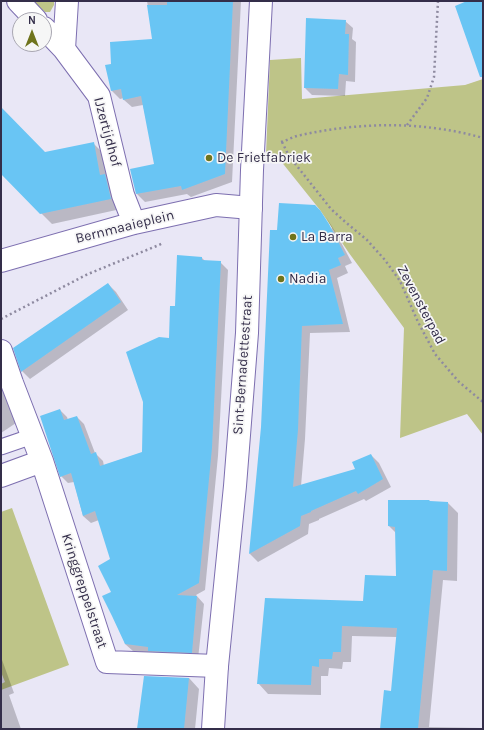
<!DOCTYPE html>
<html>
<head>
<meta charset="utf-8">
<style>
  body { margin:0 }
  #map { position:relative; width:484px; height:730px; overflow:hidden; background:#e9e7f6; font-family:Karla,sans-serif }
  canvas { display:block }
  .frame { position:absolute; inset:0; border:2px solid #342e4a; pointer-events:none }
  .north { position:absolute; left:12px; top:12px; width:40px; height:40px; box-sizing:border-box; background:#f6f6f6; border:1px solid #a8a6b1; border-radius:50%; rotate:0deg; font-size:11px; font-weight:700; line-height:16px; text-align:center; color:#342e4a }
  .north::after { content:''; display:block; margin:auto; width:14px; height:18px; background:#6f741c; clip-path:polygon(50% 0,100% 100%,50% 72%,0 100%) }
</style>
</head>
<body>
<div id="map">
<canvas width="484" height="730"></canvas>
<div class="frame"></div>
<div class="north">N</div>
</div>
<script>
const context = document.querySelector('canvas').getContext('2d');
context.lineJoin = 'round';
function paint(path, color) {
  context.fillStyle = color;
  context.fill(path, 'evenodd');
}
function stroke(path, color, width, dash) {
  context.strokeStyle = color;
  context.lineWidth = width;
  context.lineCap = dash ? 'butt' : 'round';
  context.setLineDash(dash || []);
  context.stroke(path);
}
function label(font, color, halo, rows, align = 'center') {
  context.font = font + ' Karla,sans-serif';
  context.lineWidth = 3.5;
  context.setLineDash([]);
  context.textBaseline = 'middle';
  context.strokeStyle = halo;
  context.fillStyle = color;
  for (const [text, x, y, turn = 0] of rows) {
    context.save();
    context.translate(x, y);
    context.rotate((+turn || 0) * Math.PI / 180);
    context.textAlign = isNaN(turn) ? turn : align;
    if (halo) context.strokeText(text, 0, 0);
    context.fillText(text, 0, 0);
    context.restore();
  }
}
const green = new Path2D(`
  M 32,1 L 54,1 L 54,5 L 50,12 L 45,12 Z
  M 301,58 L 302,99 L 465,85 L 483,79 L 483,435 L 467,414 L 400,438 L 404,328 L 349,253 L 320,210 L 280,160 L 266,154 L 270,60 Z
  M 12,508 L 69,665 L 1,690 L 1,684 L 5,682 L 1,672 L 1,512 Z`);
const shadow = new Path2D(`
  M 147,1 L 241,1 L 232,182 L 191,197 L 187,194 L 145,202 L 137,194 L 136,191 L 156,164 L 143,105 L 132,107 L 124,100 L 124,98 L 120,99 L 112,91 L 112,65 L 153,40 Z
  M 345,21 L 353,28 L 352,39 L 356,42 L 355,82 L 346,81 L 345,96 L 312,95 L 305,88 Z
  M 1,108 L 45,153 L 93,143 L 104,154 L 121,209 L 52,224 L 1,173 Z
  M 326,217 L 336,233 L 352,263 L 345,266 L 348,273 L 337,278 L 350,332 L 310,333 L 305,439 L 301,486 L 356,470 L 371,455 L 379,463 L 391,487 L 366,501 L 364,499 L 319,519 L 319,520 L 309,524 L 308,534 L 258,562 L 250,554 L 262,427 L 331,229 L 332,228 Z
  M 202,258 L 206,262 L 220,262 L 228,270 L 218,456 L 205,590 L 196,595 L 204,604 L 198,659 L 133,651 L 125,644 L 113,593 L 111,560 L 99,520 L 91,523 L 83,516 L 74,482 L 68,483 L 61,476 L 60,410 L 67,417 L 68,420 L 77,417 L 84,424 L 95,453 L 103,461 L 104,466 L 143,453 L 170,339 L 176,307 Z
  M 108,284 L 116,292 L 128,310 L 30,379 L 22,371 Z
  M 1,374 L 19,421 L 1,433 Z
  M 448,503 L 458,513 L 457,581 L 443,580 L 429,727 L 483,728 L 483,729 L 381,729 L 392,692 L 397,637 L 352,636 L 351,662 L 343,662 L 342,669 L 329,668 L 328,676 L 321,676 L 321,695 L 268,694 L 258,683 L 397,577 L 396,533 L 389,526 Z
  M 1,657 L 14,693 L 9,695 L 21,729 L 1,729 Z
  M 189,678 L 199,689 L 195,729 L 138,729 Z`);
const building = new Path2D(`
  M 167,1 L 233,1 L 225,174 L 182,190 L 181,186 L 136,194 L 130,169 L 154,164 L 141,96 L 123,100 L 121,89 L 111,91 L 105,65 L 111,64 L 110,42 L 152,39 L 147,5 L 167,5 Z
  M 467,1 L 483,1 L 483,77 L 480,77 L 455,6 Z
  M 306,18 L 346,20 L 345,34 L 349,34 L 348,75 L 339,74 L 338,89 L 304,88 Z
  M 1,107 L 45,152 L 94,142 L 100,175 L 105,174 L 111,199 L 40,214 L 1,174 Z
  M 279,203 L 315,205 L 320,210 L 329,224 L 345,255 L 338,258 L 341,265 L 329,270 L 343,324 L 302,326 L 298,430 L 293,487 L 355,469 L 352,462 L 371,454 L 383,479 L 358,494 L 356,491 L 311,511 L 311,512 L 301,516 L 300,526 L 249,554 L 261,427 L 270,230 L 277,230 Z
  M 177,255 L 202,257 L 202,260 L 221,261 L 212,448 L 199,583 L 177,595 L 197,596 L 192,653 L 148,651 L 148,647 L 125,644 L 112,616 L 102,596 L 111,592 L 98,566 L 110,559 L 95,511 L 83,516 L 71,473 L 60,477 L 40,416 L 60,409 L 64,420 L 77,416 L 91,454 L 96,452 L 100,466 L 142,452 L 143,402 L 126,352 L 159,337 L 169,338 L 170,306 L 175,306 Z
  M 108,283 L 121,302 L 21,372 L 13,348 Z
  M 388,500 L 429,500 L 430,501 L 448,502 L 447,571 L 433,570 L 418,729 L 380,729 L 384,690 L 391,691 L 397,628 L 342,626 L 341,652 L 333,652 L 332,659 L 319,659 L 319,667 L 312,666 L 311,685 L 257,684 L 265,598 L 363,601 L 365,575 L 396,576 L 395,527 L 388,526 Z
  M 144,676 L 189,678 L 184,729 L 137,729 Z`);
const path = new Path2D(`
  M 407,125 L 427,98 L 434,77 L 438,1
  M 281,142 C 288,140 294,136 301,135 C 361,122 424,121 483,138
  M 282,142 L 289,156 L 331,209 L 343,220 L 367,240 L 385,260 L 400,281 L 418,322 L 435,354 L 459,382 L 483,402
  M 1,319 L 88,274 L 159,245 L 163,243`);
const service = new Path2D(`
  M 1,447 L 33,436`);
const minor = new Path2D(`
  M 18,1 L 36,20
  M 44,28 L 64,49 L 67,1
  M 64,49 L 99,96 L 123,195 L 134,223
  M 1,261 L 134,223 L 216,205 L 251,208
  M 1,351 L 12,383 L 42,461 L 107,662 L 217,666
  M 1,476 L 42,461`);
const tertiary = new Path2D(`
  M 213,729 L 217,666 L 235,486 L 247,333 L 252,170 L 261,1`);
const markers = [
  [209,158,4,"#6f741c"],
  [293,237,4,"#6f741c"],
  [281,279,4,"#6f741c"]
];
const streetNames = [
  ["IJzertijdhof",107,132,75],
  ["Bernmaaieplein",125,227,-14],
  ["Zevensterpad",421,305,62],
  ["Sint-Bernadettestraat",243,365,-86],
  ["Kringgreppelstraat",84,591,72]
];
const poiNames = [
  ["De Frietfabriek",217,158],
  ["La Barra",301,237],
  ["Nadia",289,279]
];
paint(green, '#bec488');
paint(shadow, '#0003');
paint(building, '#69c5f4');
stroke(service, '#7d6fb0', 17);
stroke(minor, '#7d6fb0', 24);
stroke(tertiary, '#7d6fb0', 24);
stroke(path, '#8e8aa0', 2.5, [2, 3]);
stroke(service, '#fff', 15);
stroke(minor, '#fff', 22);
stroke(tertiary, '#fff', 22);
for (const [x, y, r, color] of markers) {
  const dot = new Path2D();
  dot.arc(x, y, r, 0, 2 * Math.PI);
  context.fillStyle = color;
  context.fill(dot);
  stroke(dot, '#f6f6f6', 1.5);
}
label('14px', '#342e4a', '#f6f6f6', streetNames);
label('14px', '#342e4a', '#f6f6f6', poiNames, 'left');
</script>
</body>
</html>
